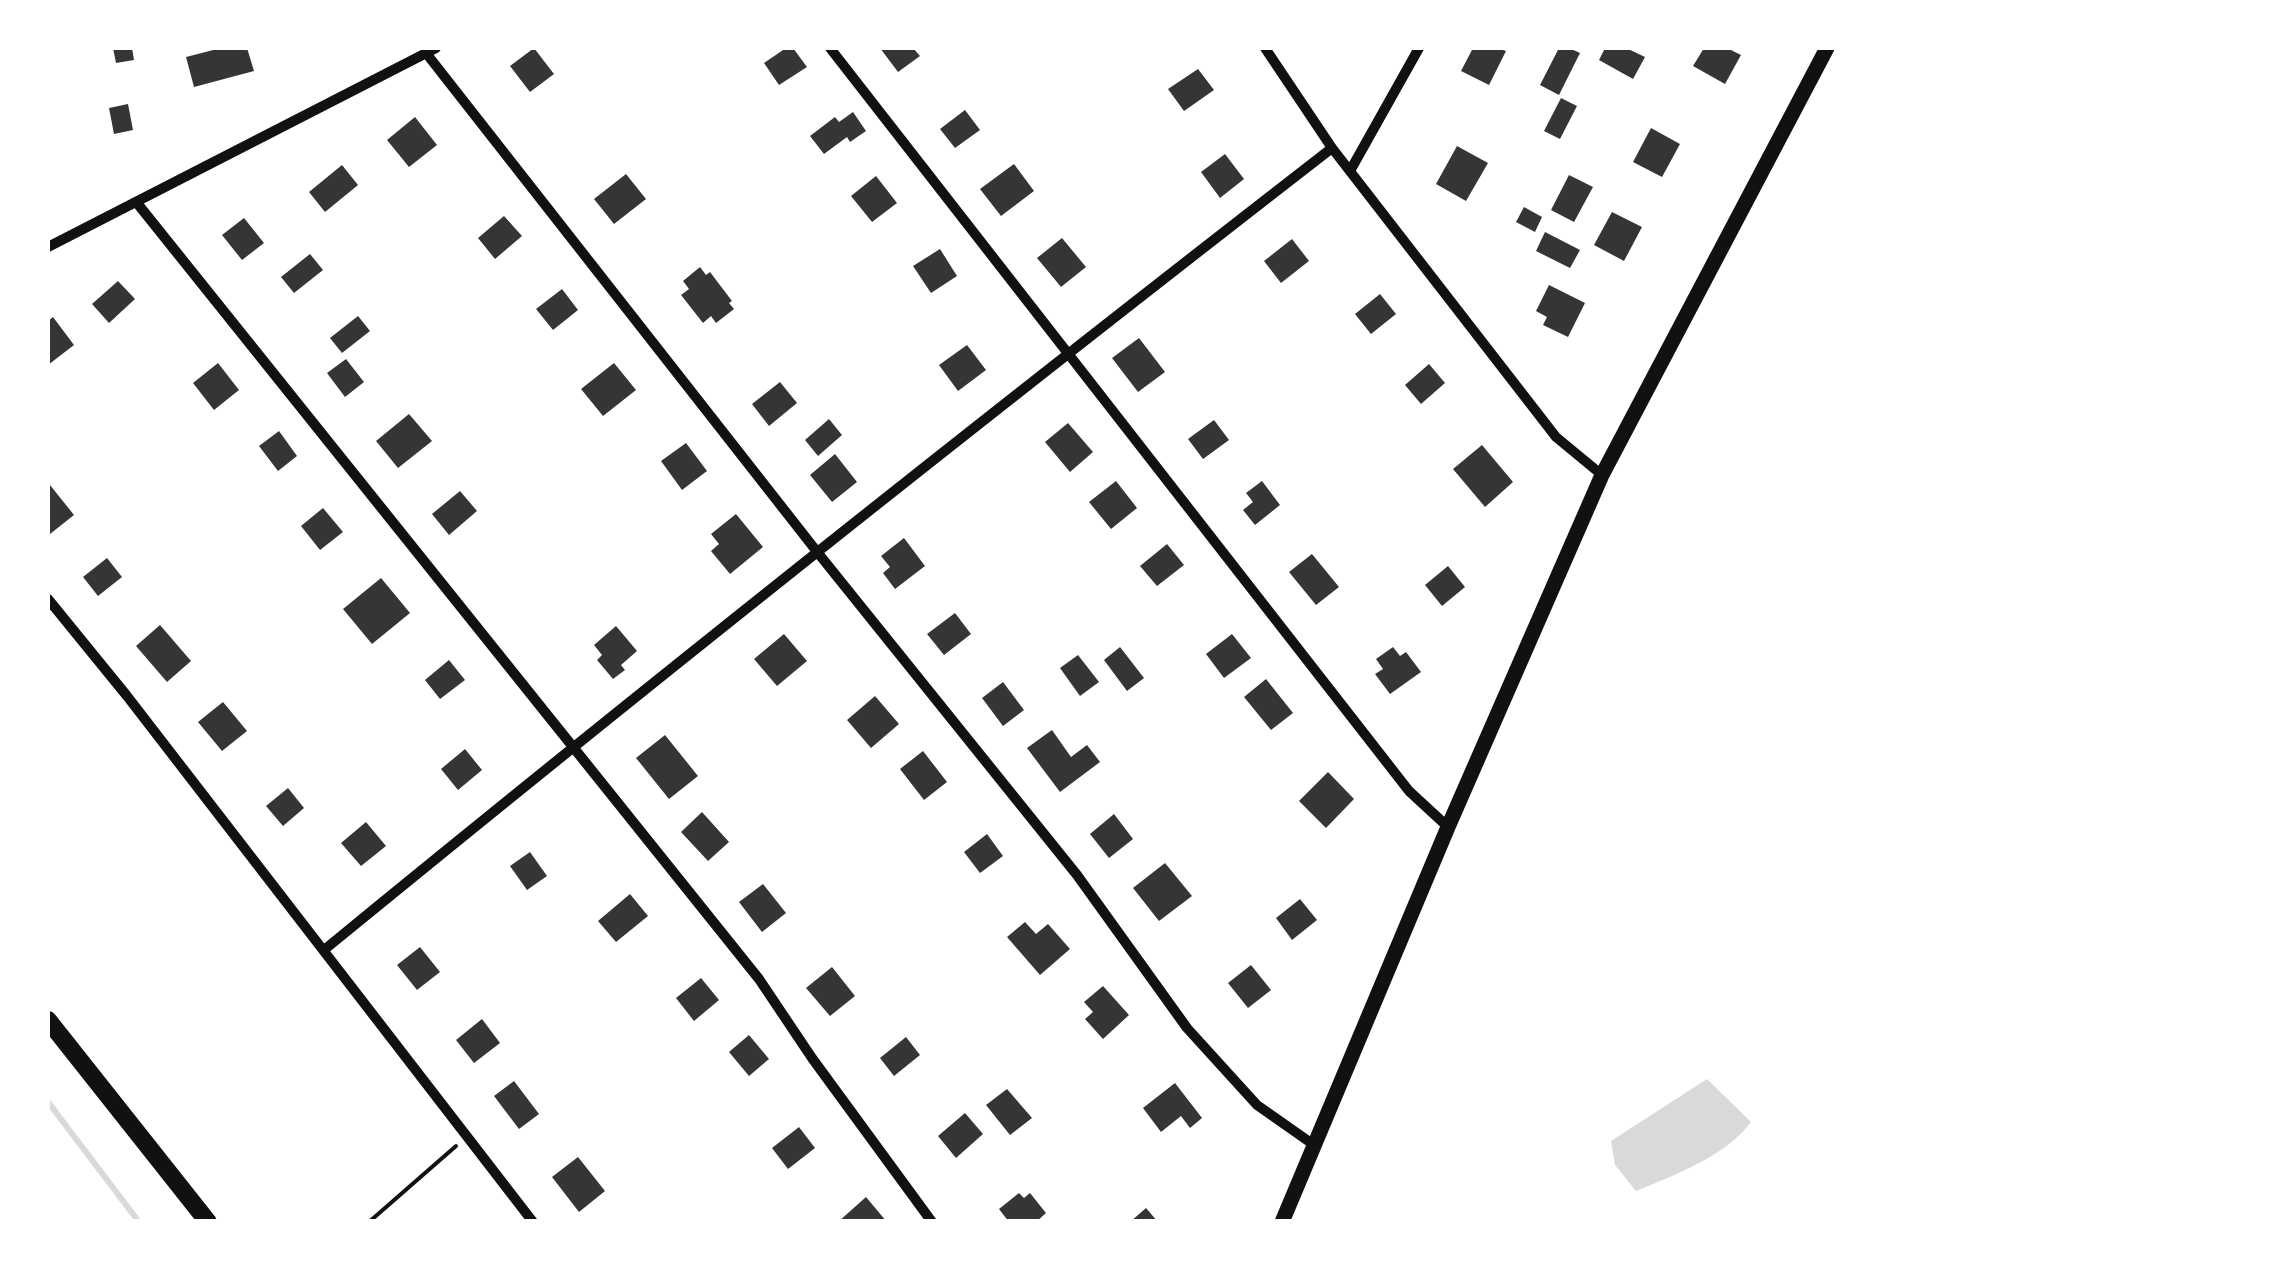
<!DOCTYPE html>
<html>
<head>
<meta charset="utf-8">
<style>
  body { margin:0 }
  #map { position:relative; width:2295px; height:1269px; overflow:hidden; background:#fff; font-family:Manrope,sans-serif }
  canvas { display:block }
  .frame { position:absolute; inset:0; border:50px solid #fff; pointer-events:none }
</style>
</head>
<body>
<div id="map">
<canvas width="2295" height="1269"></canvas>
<div class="frame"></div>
</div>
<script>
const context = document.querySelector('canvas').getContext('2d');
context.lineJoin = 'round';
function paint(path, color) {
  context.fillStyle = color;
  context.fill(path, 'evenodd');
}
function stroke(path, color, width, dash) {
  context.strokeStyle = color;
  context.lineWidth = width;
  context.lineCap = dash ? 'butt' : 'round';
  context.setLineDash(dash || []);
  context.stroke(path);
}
const water = new Path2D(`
  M 1707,1079 L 1751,1122 C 1726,1156 1675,1175 1636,1191 L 1615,1165 L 1611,1141 Z`);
const stream = new Path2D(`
  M 48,1102 L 139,1222`);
const building = new Path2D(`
  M 113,48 L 132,48 L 134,60 L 116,63 Z
  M 221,48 L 247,48 L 254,71 L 194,87 L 186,57 Z
  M 534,48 L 554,74 L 530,92 L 510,66 Z
  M 786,48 L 793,48 L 807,67 L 779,85 L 764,63 Z
  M 880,48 L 913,48 L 920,56 L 898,72 Z
  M 1473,48 L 1498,48 L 1506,51 L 1489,85 L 1461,71 Z
  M 1559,48 L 1569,48 L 1580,53 L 1559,95 L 1540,85 Z
  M 1605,48 L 1626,48 L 1645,57 L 1633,79 L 1599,60 Z
  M 1704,48 L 1727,48 L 1741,55 L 1725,84 L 1693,66 Z
  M 1198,69 L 1214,90 L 1184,111 L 1168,89 Z
  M 1561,98 L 1577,106 L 1560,139 L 1544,131 Z
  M 128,104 L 133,130 L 114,134 L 109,108 Z
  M 965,110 L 980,130 L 955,148 L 940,129 Z
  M 853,112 L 866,131 L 850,142 L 847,137 L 824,154 L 810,136 L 835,117 L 839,122 Z
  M 415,117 L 437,145 L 409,167 L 387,140 Z
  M 1651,128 L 1680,144 L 1662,177 L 1633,162 Z
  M 1457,146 L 1488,163 L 1466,201 L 1436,184 Z
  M 1225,154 L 1244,179 L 1220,198 L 1201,172 Z
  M 1014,164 L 1034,191 L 1001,216 L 980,189 Z
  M 342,165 L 358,185 L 325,212 L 309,192 Z
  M 626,174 L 646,199 L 614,224 L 594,199 Z
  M 1569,175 L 1593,187 L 1574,222 L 1551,210 Z
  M 876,176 L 897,203 L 872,222 L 851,196 Z
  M 1524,207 L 1542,217 L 1535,232 L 1516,222 Z
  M 1612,212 L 1642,227 L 1624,261 L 1594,245 Z
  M 504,216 L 522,236 L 495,259 L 478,238 Z
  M 244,218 L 264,243 L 242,260 L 222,235 Z
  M 1545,232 L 1580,250 L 1570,268 L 1536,251 Z
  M 1062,238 L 1086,267 L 1061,287 L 1037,258 Z
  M 1292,239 L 1309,261 L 1281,283 L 1264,261 Z
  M 940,249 L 957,276 L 931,293 L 913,266 Z
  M 310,254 L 323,270 L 294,293 L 281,277 Z
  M 700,267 L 706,275 L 710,272 L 732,301 L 729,303 L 734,309 L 716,323 L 711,316 L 703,323 L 681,295 L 689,289 L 683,281 Z
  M 118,281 L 135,299 L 109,323 L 92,304 Z
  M 1549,285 L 1585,303 L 1568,337 L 1543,325 L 1547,317 L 1536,311 Z
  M 562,289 L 578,310 L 553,330 L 536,309 Z
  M 1380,294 L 1396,314 L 1371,334 L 1355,314 Z
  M 358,316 L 370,331 L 342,353 L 330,338 Z
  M 53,317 L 74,345 L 48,365 L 48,321 Z
  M 1139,338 L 1165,372 L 1138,392 L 1112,358 Z
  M 967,345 L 986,370 L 958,391 L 939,365 Z
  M 346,359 L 364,382 L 345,397 L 327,373 Z
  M 218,363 L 239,390 L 214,410 L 193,383 Z
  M 614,363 L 636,390 L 603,416 L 581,389 Z
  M 1429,364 L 1445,383 L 1421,404 L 1405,385 Z
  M 780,382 L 797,403 L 769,426 L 752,404 Z
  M 409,414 L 432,441 L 398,468 L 376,441 Z
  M 829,419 L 842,435 L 818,456 L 805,440 Z
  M 1214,420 L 1229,440 L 1203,459 L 1188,439 Z
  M 1068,423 L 1093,452 L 1070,472 L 1045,442 Z
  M 279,431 L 297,456 L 278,471 L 259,446 Z
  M 686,443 L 707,471 L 682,490 L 661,461 Z
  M 1482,445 L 1513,482 L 1485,507 L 1453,469 Z
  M 835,454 L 857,482 L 832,502 L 810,475 Z
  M 1116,481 L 1137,508 L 1111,529 L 1089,502 Z
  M 1262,481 L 1280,505 L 1255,525 L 1243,510 L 1253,502 L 1246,493 Z
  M 50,485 L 74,515 L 50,534 L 48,530 L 48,487 Z
  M 460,491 L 477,511 L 449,535 L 432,514 Z
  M 323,508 L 343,532 L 320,550 L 301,526 Z
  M 736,514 L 763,547 L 730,574 L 711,551 L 719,544 L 711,534 Z
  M 904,538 L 925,566 L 895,589 L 883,573 L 890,567 L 881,556 Z
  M 1167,544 L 1184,565 L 1157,586 L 1140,566 Z
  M 1312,554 L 1339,587 L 1316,605 L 1289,572 Z
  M 107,558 L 122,577 L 98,596 L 83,577 Z
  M 1448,566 L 1465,587 L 1442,606 L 1425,585 Z
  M 381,578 L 410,613 L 372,644 L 343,609 Z
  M 955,613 L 971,634 L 944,655 L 927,634 Z
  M 160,625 L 191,661 L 167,682 L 136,646 Z
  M 616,626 L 637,651 L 621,665 L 625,670 L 613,679 L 597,660 L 602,655 L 594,645 Z
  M 784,634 L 807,661 L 777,686 L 754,659 Z
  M 1232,634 L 1251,658 L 1224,678 L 1206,654 Z
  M 1120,647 L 1144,678 L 1127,691 L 1104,660 Z
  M 1393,647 L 1400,656 L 1406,652 L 1421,672 L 1390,694 L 1375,674 L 1383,669 L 1376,659 Z
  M 1078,655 L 1099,682 L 1080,696 L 1060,668 Z
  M 449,660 L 465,680 L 440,699 L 425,680 Z
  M 1266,679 L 1293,713 L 1271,730 L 1244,697 Z
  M 1003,682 L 1024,710 L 1003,726 L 982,698 Z
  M 875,696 L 899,724 L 871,748 L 847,720 Z
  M 223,702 L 247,731 L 222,751 L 198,722 Z
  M 1052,730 L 1071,757 L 1087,745 L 1100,762 L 1060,792 L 1027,748 Z
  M 665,735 L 698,776 L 669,799 L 636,758 Z
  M 465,749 L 482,770 L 458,790 L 441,769 Z
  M 923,751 L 947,782 L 924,800 L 900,769 Z
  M 1328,772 L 1354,799 L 1326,828 L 1299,801 Z
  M 288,788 L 304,808 L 283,826 L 266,806 Z
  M 702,812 L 729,842 L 708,861 L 681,832 Z
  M 1114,814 L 1133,839 L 1109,858 L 1090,834 Z
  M 366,822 L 386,846 L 361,866 L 341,843 Z
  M 987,834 L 1003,856 L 980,873 L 964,852 Z
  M 530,852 L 547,876 L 527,890 L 510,866 Z
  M 1165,863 L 1192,896 L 1159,921 L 1133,888 Z
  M 763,884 L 786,913 L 762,932 L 739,902 Z
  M 630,894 L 648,916 L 616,942 L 598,921 Z
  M 1300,899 L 1317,920 L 1292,940 L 1276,918 Z
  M 1025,922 L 1036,934 L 1048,924 L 1070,949 L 1040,975 L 1007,937 Z
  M 420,947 L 440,972 L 417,990 L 397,965 Z
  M 1251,965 L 1271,990 L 1248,1008 L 1228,983 Z
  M 832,967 L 855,996 L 830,1016 L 806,988 Z
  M 701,978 L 719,1000 L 694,1021 L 676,998 Z
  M 1103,986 L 1129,1015 L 1103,1039 L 1085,1019 L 1093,1012 L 1084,1002 Z
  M 482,1019 L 500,1043 L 474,1063 L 456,1040 Z
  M 749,1035 L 769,1059 L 749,1076 L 729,1052 Z
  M 906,1037 L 920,1055 L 894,1076 L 880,1058 Z
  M 514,1081 L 539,1114 L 519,1129 L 494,1096 Z
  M 1175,1083 L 1202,1118 L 1190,1128 L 1181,1116 L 1161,1132 L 1143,1108 Z
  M 1007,1089 L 1032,1118 L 1010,1135 L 986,1105 Z
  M 965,1113 L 983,1134 L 956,1158 L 938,1136 Z
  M 799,1127 L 815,1148 L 788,1169 L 772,1148 Z
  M 578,1157 L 605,1191 L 579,1212 L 552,1177 Z
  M 1019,1193 L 1024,1198 L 1030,1193 L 1046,1213 L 1036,1222 L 1009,1222 L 999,1209 Z
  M 866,1197 L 887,1222 L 838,1222 Z
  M 1146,1208 L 1158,1222 L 1130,1222 Z`);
const path = new Path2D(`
  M 369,1222 L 456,1146`);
const minor = new Path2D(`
  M 830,48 L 1409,791 L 1448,827
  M 1265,48 L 1332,148 L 1556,437 L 1602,475
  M 426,53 L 818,553 L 1077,875 L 1187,1028 L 1257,1105 L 1314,1145
  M 1350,171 L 1419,48
  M 137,203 L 759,979 L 812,1058 L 932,1222
  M 48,247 L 436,48
  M 48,599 L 127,696 L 533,1222
  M 324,950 C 656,678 993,411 1332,148`);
const secondary = new Path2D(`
  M 1282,1222 L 1448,827 L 1602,475 L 1827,48`);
const primary = new Path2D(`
  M 48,1020 L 208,1222`);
paint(water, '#d9d9d9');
stroke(stream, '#d9d9d9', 6);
paint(building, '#353535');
stroke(path, '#111', 4);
stroke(minor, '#111', 10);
stroke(secondary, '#111', 15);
stroke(primary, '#111', 18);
</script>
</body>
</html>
